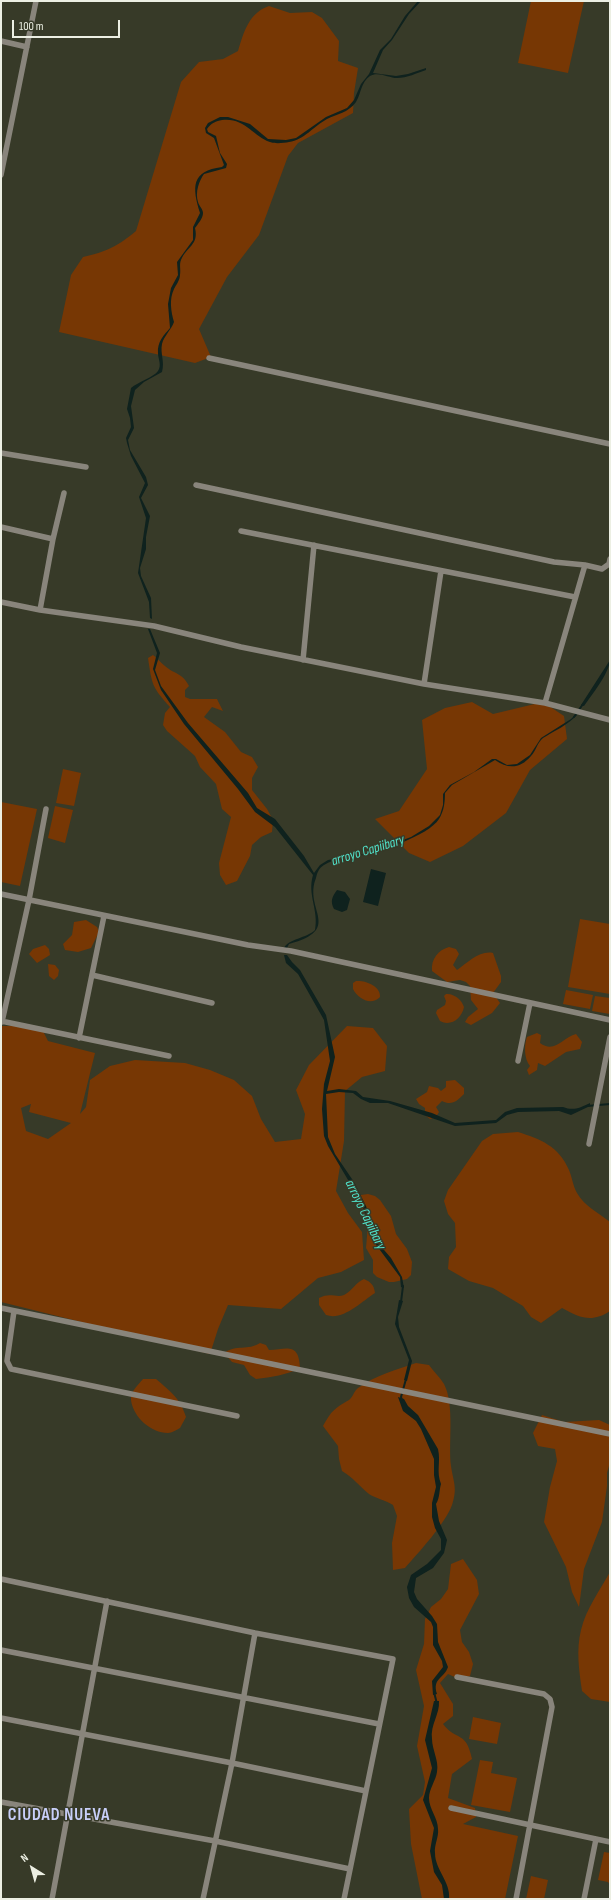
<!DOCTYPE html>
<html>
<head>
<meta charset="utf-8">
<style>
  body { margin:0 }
  #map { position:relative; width:611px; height:1900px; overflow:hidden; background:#373a28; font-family:"Sofia Sans Condensed",sans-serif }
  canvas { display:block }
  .frame { position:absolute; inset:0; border:2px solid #ecefe3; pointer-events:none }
  .north { position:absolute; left:12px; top:1848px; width:40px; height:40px; -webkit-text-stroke:3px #373a28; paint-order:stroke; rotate:323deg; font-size:11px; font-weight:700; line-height:16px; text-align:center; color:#ecefe3 }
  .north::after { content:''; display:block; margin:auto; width:14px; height:18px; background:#ecefe3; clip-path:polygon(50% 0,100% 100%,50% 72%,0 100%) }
  .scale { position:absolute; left:12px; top:20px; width:108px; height:18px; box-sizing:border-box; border:2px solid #ecefe3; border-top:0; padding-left:5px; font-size:12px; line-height:14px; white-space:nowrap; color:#ecefe3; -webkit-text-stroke:3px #373a28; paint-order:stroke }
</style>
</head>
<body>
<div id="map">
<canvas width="611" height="1900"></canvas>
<div class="frame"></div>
<div class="north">N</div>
<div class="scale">100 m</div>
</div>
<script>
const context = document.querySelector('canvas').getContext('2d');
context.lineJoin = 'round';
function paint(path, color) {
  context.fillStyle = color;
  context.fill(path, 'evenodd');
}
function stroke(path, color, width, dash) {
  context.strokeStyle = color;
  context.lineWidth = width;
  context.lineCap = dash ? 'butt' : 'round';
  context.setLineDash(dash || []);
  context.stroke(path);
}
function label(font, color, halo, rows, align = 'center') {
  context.font = font + ' "Sofia Sans Condensed",sans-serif';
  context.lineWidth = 3;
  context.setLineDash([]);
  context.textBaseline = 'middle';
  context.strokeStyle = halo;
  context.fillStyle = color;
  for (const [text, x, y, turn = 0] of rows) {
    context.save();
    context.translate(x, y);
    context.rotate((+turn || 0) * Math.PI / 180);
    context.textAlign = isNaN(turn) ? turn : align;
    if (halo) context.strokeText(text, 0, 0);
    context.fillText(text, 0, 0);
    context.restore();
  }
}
const green = new Path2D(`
  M 531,1 L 584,1 L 568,73 L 518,63 Z
  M 269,6 L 290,13 L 312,12 L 322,18 L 339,41 L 338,61 L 358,68 L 354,93 L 353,113 L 298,143 L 288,156 L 259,235 L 227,277 L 199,329 L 211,357 L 195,363 L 59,332 L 71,275 L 83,257 C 106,252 118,246 136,231 L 181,82 L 199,62 L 223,59 L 238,51 C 244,31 249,13 269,6 Z
  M 153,655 C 157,658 161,663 165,666 C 175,675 182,672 189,686 L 185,690 L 185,697 L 190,699 L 217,699 L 223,711 L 212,707 L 204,717 L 225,732 L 241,752 L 252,757 L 258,767 L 252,778 L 252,790 L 267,809 L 273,820 L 272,832 L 261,837 L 252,845 L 250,856 L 237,881 L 226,885 L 220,875 L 219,863 L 231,817 L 222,809 L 216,784 L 200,767 L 195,756 L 167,731 L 163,725 L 165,713 L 170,707 C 152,687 152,685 148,658 Z
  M 472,702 L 493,714 L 543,702 L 564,716 L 567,739 L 530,770 L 506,813 L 463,846 L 430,862 L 409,853 L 375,819 L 399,811 L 427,769 L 422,720 L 445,708 Z
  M 63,769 L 81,773 L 74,806 L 56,803 Z
  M 1,802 L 37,809 L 20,886 L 1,882 Z
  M 55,806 L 73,810 L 65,843 L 48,838 Z
  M 580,919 L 610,924 L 610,994 L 568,987 Z
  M 86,920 L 97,927 L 99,932 L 91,948 L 78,952 L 65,950 L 63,944 L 72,935 L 74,922 Z
  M 45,945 L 49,949 L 50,955 L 37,963 L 29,954 L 33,949 Z
  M 449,947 L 456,949 L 459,954 L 453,965 L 457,970 C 467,963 480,950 493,953 L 501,976 L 501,982 L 493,993 L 500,1003 L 492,1013 L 471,1025 L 465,1022 L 468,1017 L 478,1009 L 471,1000 L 470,986 L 466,982 L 460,980 L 447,982 L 432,971 C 431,959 438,950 449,947 Z
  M 48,964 L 55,965 L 59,970 L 58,976 L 54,980 L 49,976 Z
  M 356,981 C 365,980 381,986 380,997 C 371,1006 358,999 353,989 L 353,983 Z
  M 566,990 L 593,995 L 590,1009 L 563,1004 Z
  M 446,994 C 454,993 462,1000 464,1007 C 462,1018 451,1027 440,1021 L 436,1013 L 437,1010 L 445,1005 L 446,1001 L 444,996 Z
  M 595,996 L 610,998 L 610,1014 L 592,1011 Z
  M 1,1026 L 17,1026 L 42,1029 L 48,1041 L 95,1053 L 80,1114 L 86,1107 L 90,1080 L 110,1066 L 135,1060 L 185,1063 L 210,1070 L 234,1080 L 252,1096 L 261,1119 L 275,1142 L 301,1139 L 305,1114 L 296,1090 L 309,1065 L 347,1026 L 373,1028 L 387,1046 L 385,1071 L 362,1077 L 345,1091 L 344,1141 L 336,1191 L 348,1213 L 362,1232 L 364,1260 L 341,1272 L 318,1278 L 281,1309 L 228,1305 L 218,1329 L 210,1354 L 1,1302 ZM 31,1104 L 29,1112 L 71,1123 L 48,1139 L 26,1131 L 21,1108 Z
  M 537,1033 L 541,1035 L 540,1043 C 555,1054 563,1037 576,1034 L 582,1042 L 580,1049 L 566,1052 L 545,1066 L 538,1063 L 537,1070 L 529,1075 L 527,1070 L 530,1066 C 524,1059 524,1045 527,1037 Z
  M 455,1080 L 464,1088 L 464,1094 C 457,1101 452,1106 442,1101 L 436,1107 L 439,1112 L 436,1117 L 430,1119 L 425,1115 L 425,1108 L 419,1104 L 416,1099 L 427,1092 L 429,1086 L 438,1088 L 441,1091 L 446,1087 L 446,1081 Z
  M 518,1132 C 540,1139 559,1146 569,1170 C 572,1177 573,1186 577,1193 C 584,1206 599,1213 610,1222 L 610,1311 C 592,1323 580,1318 562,1308 L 541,1323 L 531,1317 L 523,1306 L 493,1288 L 469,1281 L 448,1269 L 449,1257 L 456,1247 L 455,1223 L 448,1214 L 444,1201 L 448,1190 L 482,1141 L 493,1134 Z
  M 368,1194 L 375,1196 L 380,1200 L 391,1216 L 396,1234 L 407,1249 L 412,1262 L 411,1275 L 407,1279 L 394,1282 L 389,1282 L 377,1277 L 373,1273 L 373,1260 L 366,1248 L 368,1224 L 358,1201 L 361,1195 Z
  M 364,1279 C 371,1282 374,1285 375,1293 C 361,1302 343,1321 326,1315 L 319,1305 L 319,1298 C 330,1292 336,1298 344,1295 C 352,1291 356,1282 364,1279 Z
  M 260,1343 L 266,1345 L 269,1350 C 287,1349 299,1342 300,1368 C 286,1375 272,1377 256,1379 L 250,1375 L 244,1365 L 232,1362 L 224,1353 C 236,1344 248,1351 260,1343 Z
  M 416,1363 L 429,1365 C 433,1371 440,1377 444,1384 C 455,1405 448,1443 451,1466 C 453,1481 458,1488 452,1505 C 445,1524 419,1552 405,1568 L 393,1570 L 392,1543 L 397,1516 L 393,1505 C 387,1501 373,1497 369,1494 C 359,1486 354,1478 342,1471 L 339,1459 L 338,1446 L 323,1426 C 332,1410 334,1409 349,1400 C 353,1397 354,1391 358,1388 C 376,1375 396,1370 416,1363 Z
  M 143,1379 L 156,1379 C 171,1392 180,1398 186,1417 L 180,1428 C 176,1430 172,1433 168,1433 C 151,1433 133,1417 131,1400 C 130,1392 138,1385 143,1379 Z
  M 542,1415 L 564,1422 L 599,1420 L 610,1425 L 610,1462 L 607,1473 L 607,1486 L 602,1522 L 584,1569 L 579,1607 L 572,1592 L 566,1567 L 544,1522 L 550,1487 L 557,1461 L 555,1449 L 538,1446 L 533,1433 Z
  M 463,1559 L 477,1580 L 479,1594 L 460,1630 L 462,1642 L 469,1652 L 473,1664 L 470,1676 L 459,1679 L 448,1674 L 440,1683 L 453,1704 L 453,1716 L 443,1724 C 457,1742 466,1730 472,1759 L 452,1774 L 448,1798 L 475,1808 L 476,1817 L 463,1824 L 518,1836 L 505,1899 L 422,1899 L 411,1844 L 409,1809 L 423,1795 L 425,1782 L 417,1746 L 424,1706 L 416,1670 L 424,1644 L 425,1619 L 431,1607 L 441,1599 L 448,1589 L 451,1564 Z
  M 610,1572 L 610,1702 L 591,1699 L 582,1691 C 579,1671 576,1650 581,1630 C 586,1609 600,1590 610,1572 Z
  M 473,1717 L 501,1723 L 497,1744 L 469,1739 Z
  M 480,1760 L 493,1762 L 491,1773 L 517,1778 L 510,1812 L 471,1805 Z
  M 604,1852 L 610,1853 L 610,1885 L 608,1882 L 598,1880 Z
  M 531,1876 L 548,1880 L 544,1899 L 526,1899 Z`);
const water = new Path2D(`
  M 418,1 L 421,1 L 409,14 L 392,40 L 383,50 L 373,73 L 396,76 L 408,74 L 426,68 L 426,70 C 417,73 407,78 397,78 C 389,78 378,71 370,76 C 361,82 361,94 356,102 C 348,113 337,114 327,119 C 314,126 304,140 289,142 C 284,143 275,144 270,142 C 253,136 244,117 222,120 C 216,121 211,123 207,129 L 208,132 L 216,136 L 220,153 L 227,164 L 226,168 L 204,174 C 199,181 195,192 198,202 C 199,206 203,209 203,213 C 203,218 198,224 195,228 C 199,245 187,246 181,260 C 179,265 181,269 180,275 C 180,280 176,285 174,289 C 169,299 171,312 174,322 C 171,330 164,336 162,344 C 160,354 165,361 162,372 L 144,382 L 135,390 L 131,406 L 134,428 L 128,440 L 130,450 L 146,477 L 148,485 L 141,498 L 150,516 L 146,537 L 146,549 L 140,568 L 141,576 L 151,598 L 152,619 L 150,618 L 149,602 L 138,573 L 146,518 L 139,497 L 145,483 L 131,456 L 127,443 L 126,438 L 131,427 L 130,418 L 127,409 L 131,388 C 138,382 154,377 158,371 C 162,365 158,359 158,353 C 157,342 164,335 170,328 L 168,304 L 171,288 L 178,275 L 177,262 L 193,240 L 193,227 L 200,213 C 192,187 191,171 222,167 L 224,165 L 214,138 L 206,133 L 205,128 L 208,123 L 220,117 L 228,117 L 250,124 L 268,139 L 286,140 L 296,138 L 326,117 L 347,108 L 354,100 L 361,84 L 369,74 L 380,50 L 391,39 L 405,16 Z
  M 148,629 L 150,629 L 160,653 L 155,670 L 161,686 L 188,723 L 248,793 L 257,808 L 275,819 L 304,856 L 314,873 L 320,865 L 328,860 L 368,853 L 411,837 L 429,826 L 440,815 L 443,805 L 443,794 L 450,785 L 474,772 L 492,759 L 496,759 L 507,765 L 517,764 L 530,755 L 541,738 L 571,719 L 575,715 L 577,715 C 568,725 554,731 543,738 C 537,743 536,751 531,756 C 520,769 508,769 495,760 L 452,785 L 445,793 C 445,802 444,811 439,819 C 428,836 379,852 359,856 C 347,859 335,858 324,865 C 319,868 317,873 316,878 C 303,910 344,929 289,944 L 287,948 L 284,948 C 288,939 307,938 315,930 C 319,910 307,895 313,875 L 275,827 L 255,812 L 238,789 L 184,724 L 161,690 L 153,669 L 157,653 Z
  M 610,660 C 610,672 591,696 584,706 L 581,705 Z
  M 371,869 L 386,873 L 378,906 L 363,902 Z
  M 337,890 L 345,892 L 350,899 L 347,910 L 342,912 L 334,909 C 330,901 332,897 337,890 Z
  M 284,955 L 287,955 L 292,962 L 300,970 L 326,1015 L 335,1057 L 327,1091 L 339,1089 L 356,1091 L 363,1097 L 390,1101 L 432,1113 L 455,1123 L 496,1120 L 505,1112 L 517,1108 L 563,1107 C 573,1111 580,1108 590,1103 L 590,1106 L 571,1115 L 559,1111 L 518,1112 L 507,1115 L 496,1123 L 455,1126 L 388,1103 L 370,1103 L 361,1099 L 353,1093 L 339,1092 L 326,1094 L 328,1137 L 335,1154 L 354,1182 L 366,1206 L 378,1243 L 391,1258 L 402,1277 L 404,1288 L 401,1287 L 400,1277 L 374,1242 L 363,1208 L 351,1185 L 328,1146 L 324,1136 L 322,1109 L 324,1084 L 330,1061 L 324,1020 L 298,974 L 286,963 Z
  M 399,1300 L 403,1301 L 398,1317 L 399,1327 L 412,1361 L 407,1381 L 404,1380 L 409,1360 L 395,1324 Z
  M 398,1397 L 404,1399 L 408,1406 L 418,1415 L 438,1449 C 441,1462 436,1471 441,1484 C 439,1491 440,1497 436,1504 L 439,1521 L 447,1540 L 444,1553 L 433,1568 L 416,1578 L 414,1592 L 417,1599 L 432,1616 L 437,1624 L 438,1642 L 448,1667 C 444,1679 432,1678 437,1694 L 433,1695 L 432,1681 L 443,1667 L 442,1661 L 433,1645 L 433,1627 L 431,1622 L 414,1607 L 409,1598 L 407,1587 L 411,1575 L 427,1564 L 441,1550 L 441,1539 L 435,1528 L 432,1517 L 432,1503 L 436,1487 L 434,1475 L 434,1459 L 421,1429 L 416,1421 L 403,1411 Z
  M 434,1701 L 439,1701 C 440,1714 430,1725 432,1739 C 432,1750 439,1760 437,1772 C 436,1780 429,1789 429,1798 C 429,1809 438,1818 438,1829 C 439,1837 434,1845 435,1853 C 435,1870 451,1882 449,1899 L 444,1899 L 442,1885 L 434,1872 L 430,1851 L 434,1828 L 423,1800 L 432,1768 L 425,1740 Z`);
const stream = new Path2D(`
  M 574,717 L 583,704
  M 587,1106 L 610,1104
  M 401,1302 L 403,1286
  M 402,1400 L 401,1397 L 406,1379
  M 434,1692 L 437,1704`);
const street = new Path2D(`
  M 1,41 L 27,47
  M 1,175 L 36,1
  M 209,358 L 610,444
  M 1,453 L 86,467
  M 196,485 L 554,562 L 585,565 L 602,569 L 609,564 L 610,559
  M 1,527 L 53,539 L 40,610
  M 241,531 L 575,597
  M 53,539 L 64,493
  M 1,602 L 40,610 L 154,626 L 241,647 L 424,684 L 545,703 L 610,720
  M 303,660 L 314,545
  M 424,684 L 441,571
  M 545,703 L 585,565
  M 1,894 L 248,945 L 291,951 L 610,1020
  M 92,975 L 212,1003
  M 1,1021 L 169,1056
  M 2,1022 L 29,900 L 46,809
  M 79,1038 L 104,916
  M 518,1061 L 530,1003
  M 589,1144 L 610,1037
  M 1,1308 L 610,1434
  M 14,1311 L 7,1361 L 11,1369 L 237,1416
  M 1,1579 L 255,1633 L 393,1659 L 344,1899
  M 1,1650 L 379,1724
  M 457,1677 L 544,1694 L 550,1699 L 552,1707 L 516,1899
  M 1,1718 L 232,1763 L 366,1791
  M 1,1802 L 215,1841 L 350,1869
  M 451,1808 L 610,1842
  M 52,1899 L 107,1601
  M 203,1899 L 232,1763 L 255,1633
  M 584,1899 L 596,1839`);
const waterNames = [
  ["arroyo Capiibary",368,851,-17],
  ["arroyo Capiibary",365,1215,64]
];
const districtNames = [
  ["CIUDAD NUEVA",59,1816]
];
paint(green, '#773704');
paint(water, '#0f221e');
stroke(stream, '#0f221e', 2);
stroke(street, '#89857c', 5.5);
label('italic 14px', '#50e0c9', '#373a28', waterNames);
context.letterSpacing = '1px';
label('bold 17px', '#c8cff9', '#373a28', districtNames);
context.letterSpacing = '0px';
</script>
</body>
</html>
